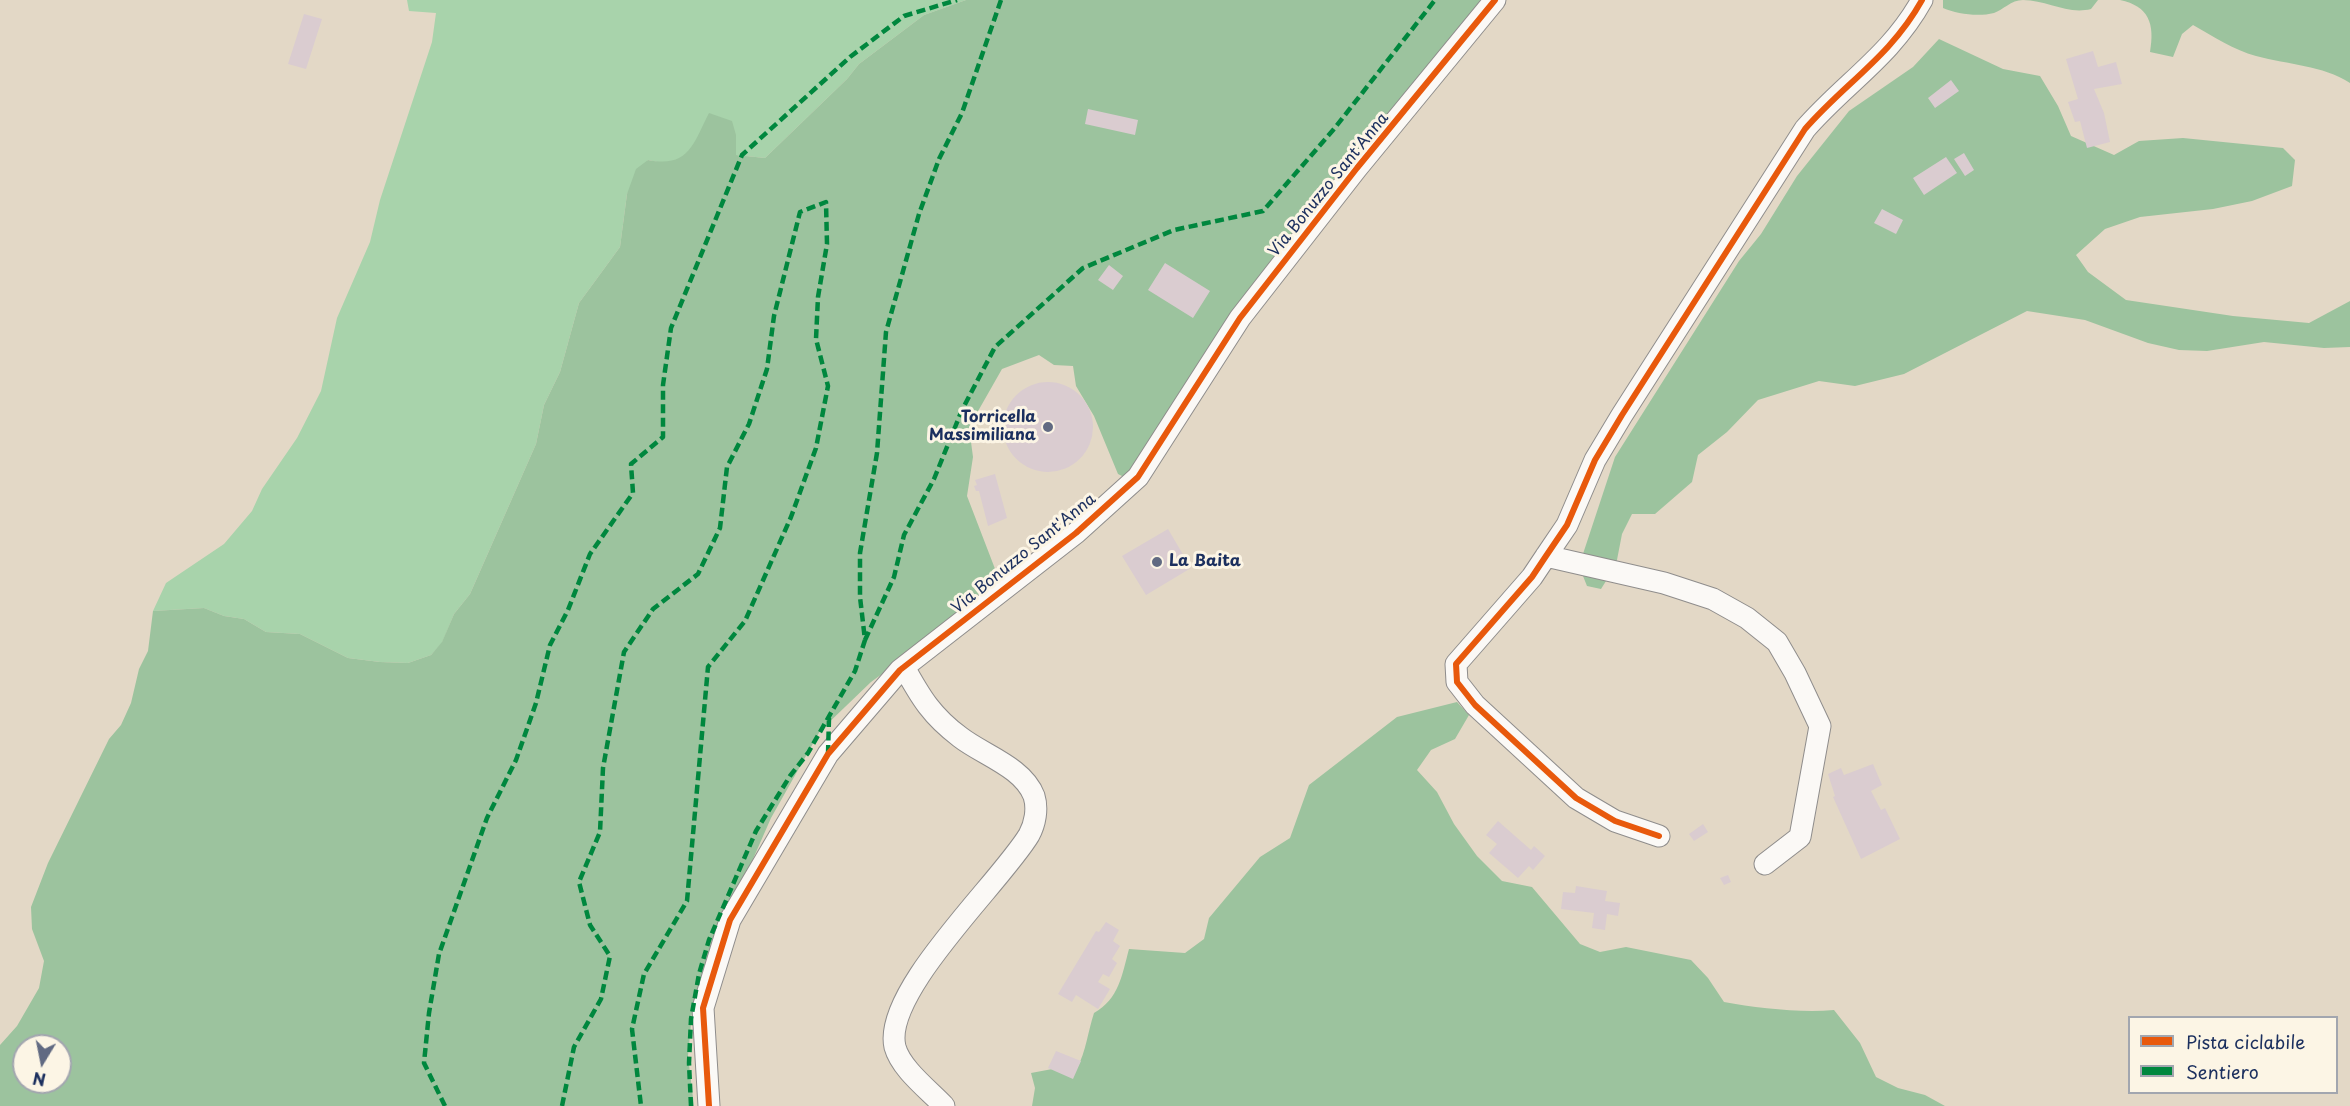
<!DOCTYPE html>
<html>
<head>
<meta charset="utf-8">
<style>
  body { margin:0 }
  #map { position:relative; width:2350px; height:1106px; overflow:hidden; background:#e3d8c6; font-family:"Playpen Sans",sans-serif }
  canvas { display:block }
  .legend { position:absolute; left:2128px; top:1016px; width:210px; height:78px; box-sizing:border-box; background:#fcf5e5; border:2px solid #a2a6af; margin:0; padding:8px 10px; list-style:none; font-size:18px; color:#1b2f5e }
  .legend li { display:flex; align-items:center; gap:12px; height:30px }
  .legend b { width:30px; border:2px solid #a2a6af }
  .north { position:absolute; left:12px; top:1034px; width:60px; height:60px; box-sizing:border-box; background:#fcf5e5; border:2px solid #a2a6af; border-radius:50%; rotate:190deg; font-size:16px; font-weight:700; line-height:24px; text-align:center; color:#1b2f5e }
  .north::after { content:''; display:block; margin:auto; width:21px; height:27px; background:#616a82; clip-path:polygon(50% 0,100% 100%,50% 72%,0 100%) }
</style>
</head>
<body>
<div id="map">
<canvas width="2350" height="1106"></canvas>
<ul class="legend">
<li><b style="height:8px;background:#e8590c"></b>Pista ciclabile</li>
<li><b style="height:8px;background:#00873e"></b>Sentiero</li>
</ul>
<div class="north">N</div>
</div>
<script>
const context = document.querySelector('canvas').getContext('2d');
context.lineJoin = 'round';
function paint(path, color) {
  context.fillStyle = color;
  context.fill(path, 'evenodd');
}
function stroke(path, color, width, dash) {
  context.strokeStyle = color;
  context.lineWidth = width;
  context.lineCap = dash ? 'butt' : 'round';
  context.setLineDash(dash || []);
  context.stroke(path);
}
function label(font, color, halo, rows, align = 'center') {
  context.font = font + ' "Playpen Sans",sans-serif';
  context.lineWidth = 6;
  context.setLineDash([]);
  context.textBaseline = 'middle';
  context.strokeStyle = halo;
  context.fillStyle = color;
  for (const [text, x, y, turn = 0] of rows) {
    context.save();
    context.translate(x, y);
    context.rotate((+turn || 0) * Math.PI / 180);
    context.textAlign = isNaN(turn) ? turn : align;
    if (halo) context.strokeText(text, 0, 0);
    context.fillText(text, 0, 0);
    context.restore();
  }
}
const green = new Path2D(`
  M 407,0 L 966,0 L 924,15 L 859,64 L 847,79 L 765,158 L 736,155 L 736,135 L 667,164 L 648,160 L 627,194 L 620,247 L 579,303 L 560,372 L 544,405 L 536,444 L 470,594 L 454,614 L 442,643 L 431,655 L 408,663 L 380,662 L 348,658 L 300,634 L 266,632 L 244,619 L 224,616 L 204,608 L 153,611 L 166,583 L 224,544 L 252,511 L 262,489 L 297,438 L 321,391 L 337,318 L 370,242 L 380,200 L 432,42 L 436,13 L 409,11 Z`);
const forest = new Path2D(`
  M 966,0 L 1489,0 L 1416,94 L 1292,234 L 1128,479 L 1118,474 L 1094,416 L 1076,386 L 1073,366 L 1054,365 L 1039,355 L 1002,369 L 969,427 L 973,457 L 967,496 L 997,574 L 1007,583 L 871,682 L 820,731 L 771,818 L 703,973 L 692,1013 L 688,1056 L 694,1106 L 0,1106 L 0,1045 L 17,1026 L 39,988 L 44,961 L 32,929 L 31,907 L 48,863 L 109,739 L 121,725 L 131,703 L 139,669 L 148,651 L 153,611 L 204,608 L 224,616 L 244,619 L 266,632 L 300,634 L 348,658 L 380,662 L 408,663 L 431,655 L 442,642 L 454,614 L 470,594 L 536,444 L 544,405 L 560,372 L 579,303 L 620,247 L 627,194 L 636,169 L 648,160 C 689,168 693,144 709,113 L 732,121 L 736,135 L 736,155 L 765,158 L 847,79 L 859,64 L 924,15 ZM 24,1046 L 60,1046 L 60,1082 L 24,1082 Z
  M 1943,0 L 2098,0 L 2091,9 C 2067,15 2047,0 2023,0 C 2011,0 2003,10 1994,13 C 1978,17 1957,14 1943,8 Z
  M 2120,0 L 2350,0 L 2350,83 C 2322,65 2289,65 2256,56 C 2234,50 2214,37 2193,25 L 2182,34 L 2173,57 L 2150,52 C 2155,24 2149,6 2120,0 Z
  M 1939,39 L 2003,69 L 2040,76 L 2058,106 L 2071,136 L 2114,155 L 2139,141 L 2183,138 L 2283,148 L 2295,160 L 2292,186 L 2252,201 L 2213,209 L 2140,217 L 2105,229 L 2076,255 L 2088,272 L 2126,300 L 2233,316 L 2309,323 L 2350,301 L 2350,347 L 2324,348 L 2264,342 L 2207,351 L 2179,350 L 2148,343 L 2085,320 L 2027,311 L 1904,374 L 1855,386 L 1819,381 L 1758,400 L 1727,432 L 1698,455 L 1692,482 L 1655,514 L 1632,514 L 1622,534 L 1616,565 L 1601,589 L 1587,586 L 1579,566 L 1615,457 L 1739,261 L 1761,234 L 1797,176 L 1849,111 L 1913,67 Z
  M 1457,702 L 1469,715 L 1455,739 L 1431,750 L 1417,770 L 1437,792 L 1454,824 L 1477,856 L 1502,881 L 1532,887 L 1580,944 L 1600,952 L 1626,947 L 1691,960 L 1708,978 L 1724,1002 C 1757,1008 1800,1013 1834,1010 L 1860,1043 L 1876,1077 L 1898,1088 L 1925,1095 L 1945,1106 L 1032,1106 L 1035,1088 L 1031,1073 L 1063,1067 L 1077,1068 C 1086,1052 1088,1031 1094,1013 C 1119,999 1122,975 1129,949 L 1185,953 L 1204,939 L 1209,918 L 1260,857 L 1290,838 L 1309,785 L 1397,717 Z`);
const building = new Path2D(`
  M 304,14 L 322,19 L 306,69 L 288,64 Z
  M 2093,51 L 2098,67 L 2116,62 L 2122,84 L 2094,89 L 2104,113 L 2110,142 L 2087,148 L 2080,121 L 2075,122 L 2068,102 L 2078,99 L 2066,59 Z
  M 1951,80 L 1959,91 L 1935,108 L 1928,98 Z
  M 1088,109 L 1138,120 L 1135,135 L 1085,124 Z
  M 1964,153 L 1974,170 L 1965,176 L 1954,159 Z
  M 1946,157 L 1957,173 L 1924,195 L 1913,178 Z
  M 1882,209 L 1903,220 L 1896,234 L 1874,223 Z
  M 1165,263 L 1210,291 L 1193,318 L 1148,290 Z
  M 1109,265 L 1123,276 L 1113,290 L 1098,280 Z
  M1003 427a45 45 0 1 1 90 0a45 45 0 1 1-90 0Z
  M 995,474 L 1007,518 L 988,526 L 979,491 L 976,491 L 974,486 L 977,485 L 975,480 Z
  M 1168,529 L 1191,568 L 1146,595 L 1122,556 Z
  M 1873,764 L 1882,785 L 1871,791 L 1881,810 L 1885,808 L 1900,839 L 1861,859 L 1833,797 L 1835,796 L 1828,774 L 1841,768 L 1844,775 Z
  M 1498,821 L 1531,850 L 1534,846 L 1545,856 L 1533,870 L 1529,866 L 1518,878 L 1489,853 L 1497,844 L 1486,835 Z
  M 1703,824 L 1708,832 L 1694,841 L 1689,834 Z
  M 1728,875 L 1731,882 L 1724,885 L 1720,878 Z
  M 1576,886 L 1607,891 L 1605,901 L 1620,903 L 1618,916 L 1607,914 L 1605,930 L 1592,928 L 1594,913 L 1561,909 L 1563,892 L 1575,893 Z
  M 1106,922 L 1119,930 L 1113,941 L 1120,946 L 1112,959 L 1117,963 L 1109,977 L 1103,974 L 1098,982 L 1110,989 L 1098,1009 L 1076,995 L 1072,1002 L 1058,994 L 1096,931 L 1099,932 Z
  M 1056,1051 L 1081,1061 L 1073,1079 L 1048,1068 Z`);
const minor = new Path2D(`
  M 1546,556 L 1664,583 L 1713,599 L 1747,618 L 1777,642 L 1795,673 L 1820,726 L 1800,837 L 1765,864
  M 904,667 C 921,698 932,716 960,737 C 983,755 1023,767 1034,796 C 1038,809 1035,824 1029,835 C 1001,882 882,992 895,1047 C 901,1069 929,1090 944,1106
  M 1659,836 L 1615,821 L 1576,798 L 1475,705 L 1457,682 L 1456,664 L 1532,577 L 1546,556 L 1567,525 L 1595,460 L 1622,415 L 1805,129 C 1845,83 1891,56 1922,0
  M 709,1106 L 703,1008 L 730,920 L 828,754 L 900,670 L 1076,533 L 1138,477 L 1240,318 L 1357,168 L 1495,0`);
const quiet = new Path2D(`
  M 865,640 L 894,577 L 904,535 L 934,479 L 962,410 L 995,347 L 1083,268 L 1174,230 L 1263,211 L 1334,129 L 1435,0
  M 828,754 L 829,718
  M 445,1106 L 424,1063 L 429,1013 L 439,954 L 487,818 L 516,760 L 536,703 L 550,645 L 568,610 L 590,554 L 633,493 L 631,464 L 663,437 L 663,385 L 671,328 L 742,155 L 850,57 L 904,16 L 957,0
  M 562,1106 L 574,1047 L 601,999 L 610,956 L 590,925 L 579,882 L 600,832 L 603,768 L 624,652 L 653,609 L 698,574 L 720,528 L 727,467 L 749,424 L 767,369 L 774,316 L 800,212 L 826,202 L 827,244 L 818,297 L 816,339 L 828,386 L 816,448 L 791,517 L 745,621 L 708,667 L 687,901 L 644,974 L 632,1029 L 641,1106
  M 691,1106 L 689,1063 L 691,1019 L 699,974 L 709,940 L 756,831 L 790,776 L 808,753 L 855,671 L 865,640 L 860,597 L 860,553 L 877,453 L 886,332 L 919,214 L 939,159 L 962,113 L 1001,0`);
const cycleway = new Path2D(`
  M 1659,836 L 1615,821 L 1576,798 L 1475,705 L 1457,682 L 1456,664 L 1532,577 L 1546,556 L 1567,525 L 1595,460 L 1622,415 L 1805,129 C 1845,83 1891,56 1922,0
  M 709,1106 L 703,1008 L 730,920 L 828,754 L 900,670 L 1076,533 L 1138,477 L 1240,318 L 1357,168 L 1495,0`);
const markers = [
  [1048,427,6,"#616a82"],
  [1157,562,6,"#616a82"]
];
const streetNames = [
  ["Via Bonuzzo Sant'Anna",1329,185,-51],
  ["Via Bonuzzo Sant'Anna",1024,554,-39]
];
const poiNames = [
  ["Torricella",1036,418],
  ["Massimiliana",1036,436],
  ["La Baita",1169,562,"left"]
];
paint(green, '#a8d3ab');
paint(forest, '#9cc39e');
paint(building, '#daccd0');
stroke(minor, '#8f8d8c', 23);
stroke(minor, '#fbf9f6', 21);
stroke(quiet, '#00873e', 4.5, [9, 4.5]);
stroke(cycleway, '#e8590c', 6);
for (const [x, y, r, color] of markers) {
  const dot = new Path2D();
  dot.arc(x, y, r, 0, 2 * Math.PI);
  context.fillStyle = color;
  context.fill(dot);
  stroke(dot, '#fcf5e5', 2);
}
label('16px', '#1b2f5e', '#fcf5e5', streetNames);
label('bold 16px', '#1b2f5e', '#fcf5e5', poiNames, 'right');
</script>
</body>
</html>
